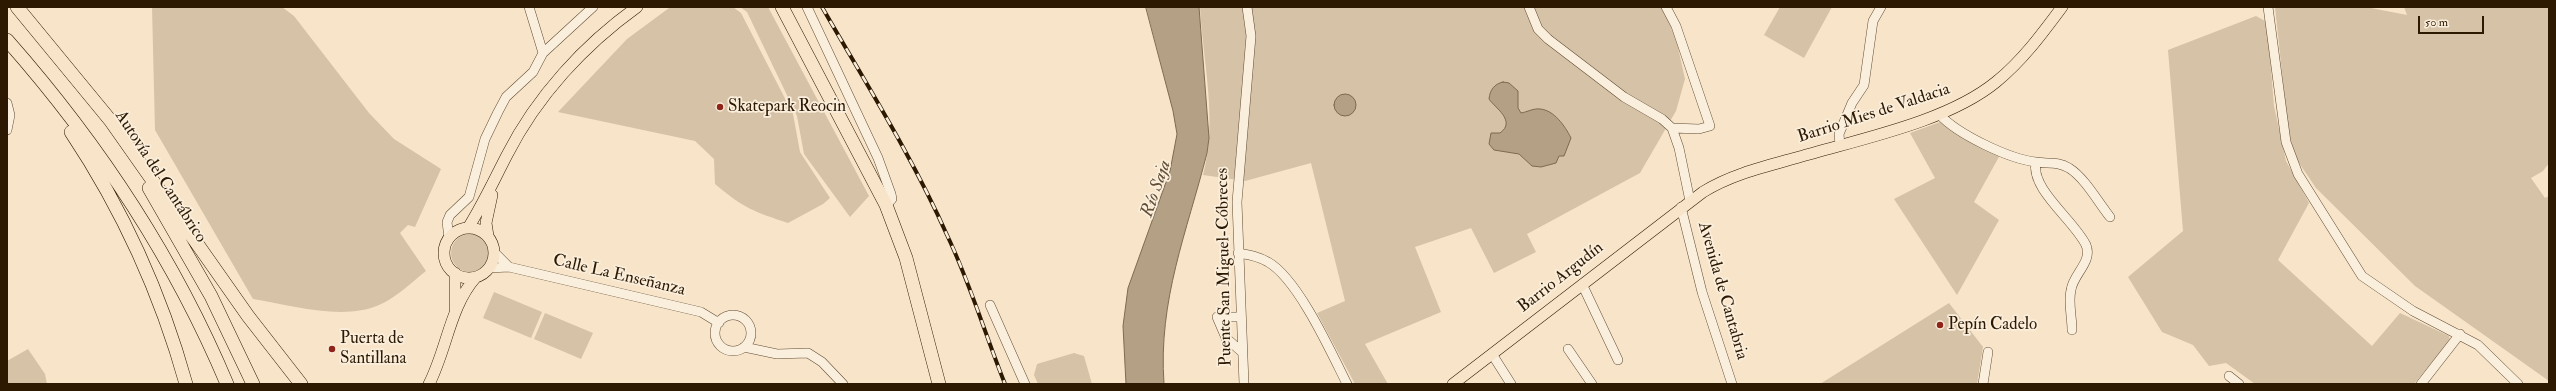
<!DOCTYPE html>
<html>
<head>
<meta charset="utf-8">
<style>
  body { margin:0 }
  #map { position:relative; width:2556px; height:391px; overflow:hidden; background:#f8e5c9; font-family:"IM FELL Double Pica",serif }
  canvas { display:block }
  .frame { position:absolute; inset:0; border:8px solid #2d1902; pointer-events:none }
  .scale { position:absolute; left:2418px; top:16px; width:66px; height:18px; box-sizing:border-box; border:2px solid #2d1902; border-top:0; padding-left:5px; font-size:12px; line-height:14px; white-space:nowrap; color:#2d1902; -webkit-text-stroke:3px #faeedc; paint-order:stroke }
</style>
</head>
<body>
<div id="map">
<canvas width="2556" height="391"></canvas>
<div class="frame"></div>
<div class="scale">50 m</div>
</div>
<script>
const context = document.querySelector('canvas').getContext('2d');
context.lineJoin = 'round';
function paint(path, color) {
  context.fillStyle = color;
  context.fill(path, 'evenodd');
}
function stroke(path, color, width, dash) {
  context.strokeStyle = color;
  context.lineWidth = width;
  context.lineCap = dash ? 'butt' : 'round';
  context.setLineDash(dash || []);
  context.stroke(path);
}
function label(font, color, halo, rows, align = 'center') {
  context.font = font + ' "IM FELL Double Pica",serif';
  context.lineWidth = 3.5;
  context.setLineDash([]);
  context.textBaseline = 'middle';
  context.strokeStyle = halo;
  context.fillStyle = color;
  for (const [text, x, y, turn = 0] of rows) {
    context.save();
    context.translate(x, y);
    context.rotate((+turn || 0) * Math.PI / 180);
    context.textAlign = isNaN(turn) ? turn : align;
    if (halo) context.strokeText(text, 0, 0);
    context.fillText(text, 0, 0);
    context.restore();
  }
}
const green = new Path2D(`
  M 152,7 L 282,7 L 294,16 L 369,113 L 394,139 L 441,169 L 415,227 L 408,225 L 400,233 L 426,271 C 412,282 396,298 379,305 C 343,321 291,305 253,299 L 155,130 Z
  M 733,7 L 741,13 L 793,114 L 800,152 L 830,198 L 823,204 L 788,223 C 755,212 743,208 715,184 L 714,159 L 695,141 L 558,112 L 627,39 L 669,8 Z
  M 740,7 L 768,7 L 869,196 L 850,217 L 804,154 L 797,116 L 747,12 Z
  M 1200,7 L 1663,7 L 1677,43 L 1685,79 L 1676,111 L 1640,173 L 1527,234 L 1536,252 L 1494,273 L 1471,228 L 1415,247 L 1441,312 L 1365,344 L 1388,384 L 1355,384 L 1317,313 L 1345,301 L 1311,163 L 1245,181 L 1203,175 C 1218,120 1203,63 1200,7 Z
  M 1780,7 L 1832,7 L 1804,58 L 1764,35 Z
  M 2275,7 L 2366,7 L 2407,15 L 2404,7 L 2549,7 L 2549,163 L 2543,171 L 2531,178 L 2545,198 L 2549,196 L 2549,381 L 2415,286 L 2316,188 L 2295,157 L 2288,129 Z
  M 2256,16 L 2267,22 L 2274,106 L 2286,161 L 2309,203 L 2278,260 L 2372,346 L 2400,313 L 2449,336 L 2450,340 L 2414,384 L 2255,384 L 2226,363 L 2209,366 L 2193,345 L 2162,332 L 2128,277 L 2183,231 L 2168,50 Z
  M 1940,122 L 2000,155 L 1974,202 L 1999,220 L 1957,295 L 1894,199 L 1935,178 L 1910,133 Z
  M451 253a19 19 0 1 1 38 0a19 19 0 1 1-38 0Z
  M 494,292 L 542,312 L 531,338 L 483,318 Z
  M 1949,303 L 1983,347 L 1977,384 L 1820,384 Z
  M 545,313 L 593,333 L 581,359 L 534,339 Z
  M 28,349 L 45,374 L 47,384 L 7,384 L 7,361 Z
  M 1074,353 L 1084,356 L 1092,384 L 1038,384 L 1034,375 L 1037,364 Z`);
const water = new Path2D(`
  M 1146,7 L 1199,7 L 1209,138 L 1207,153 C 1187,232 1158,300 1164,384 L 1126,384 L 1123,326 L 1128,288 L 1170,171 L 1177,134 L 1173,111 Z
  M 1503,82 L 1509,83 L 1518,91 L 1518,108 L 1521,113 C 1527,112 1534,108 1540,109 C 1554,110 1565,126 1571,138 L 1564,156 L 1559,156 L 1556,163 L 1541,167 L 1532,166 L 1519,154 L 1494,150 L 1489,144 L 1491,133 L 1500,133 C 1517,121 1494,107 1489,99 C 1490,90 1494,84 1503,82 Z
  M1334 105a11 11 0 1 1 22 0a11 11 0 1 1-22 0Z`);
const minor = new Path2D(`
  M 807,7 L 878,158 L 891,194 L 892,199 L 886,205
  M 1529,7 L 1538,29 L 1548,39 L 1624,97 L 1662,119 L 1672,128 L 1679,148 L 1690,201
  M 1666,7 L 1676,26 L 1710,126 L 1699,129 L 1672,128
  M 2268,7 L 2286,142 L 2298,174 L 2362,276 L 2413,311 L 2478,345 L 2518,384
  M 543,53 L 593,7
  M 7,103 L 10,115 L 7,130
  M 1939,114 C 1957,134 2009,159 2036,162 C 2048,164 2057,161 2069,168 C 2085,178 2098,202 2110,217
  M 1840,145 L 1839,134 L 1852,103 L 1864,85 L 1873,21 L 1881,7
  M 2036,162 C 2030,189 2074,220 2086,245 C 2093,262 2073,274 2071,290 C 2068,302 2072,317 2072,330
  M 1681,207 L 1702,292 L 1732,384
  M 449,238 L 447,222 L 450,215 L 469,197 L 485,139 L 498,112 L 506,97 L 533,72 L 543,53 L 529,7
  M 495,253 L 509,267
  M 1238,253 C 1249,255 1258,256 1268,262 C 1298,279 1331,352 1347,384
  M 489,268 L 509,267 L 701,312 L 719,323
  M 1582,284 L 1618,360
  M 990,305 L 1025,384
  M715 333a18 18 0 1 1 36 0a18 18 0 1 1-36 0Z
  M 1241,317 L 1217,317 L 1226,338 L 1242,352
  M 744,347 L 777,354 L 808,353 L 822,362 L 843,384
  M 1568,349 L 1592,384
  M 1492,354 L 1511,384
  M 2229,376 L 2239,384
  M 1244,384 L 1237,202 L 1251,36 L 1247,7
  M 1983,384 L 1988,352
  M 2421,384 L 2460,334`);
const major = new Path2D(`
  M444 253a25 25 0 1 1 50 0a25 25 0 1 1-50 0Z
  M 468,228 C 483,204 494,180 507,155 C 537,96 584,45 637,7
  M 488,236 L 486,223 L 492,195
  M 455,310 L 455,273
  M 429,384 C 447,349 450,306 476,277
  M 1453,384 L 1703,192 C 1732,174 1767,166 1799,157 C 1860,139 1947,122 1996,82 C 2022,61 2042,34 2062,7`);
const highway = new Path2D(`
  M 17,7 L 110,120 L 248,316 L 301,384
  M 782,7 L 886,205 L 906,258 L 939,384
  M 7,40 C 97,142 174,258 227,384
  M 71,132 C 123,210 161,294 186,384
  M 149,188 L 211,296 L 253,384`);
const rail = new Path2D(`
  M 822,7 C 865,82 912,156 947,235 C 970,283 985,334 1005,384`);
const markers = [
  [720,107,4,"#8f2418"],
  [1940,325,4,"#8f2418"],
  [332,349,4,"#8f2418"]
];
const poiNames = [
  ["Skatepark Reocin",728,107],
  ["Pepín Cadelo",1948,325],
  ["Puerta de",340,339],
  ["Santillana",340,359]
];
const streetNames = [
  ["Barrio Mies de Valdacia",1874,114,-18],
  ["Autovía del Cantábrico",160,177,57],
  ["Puente San Miguel-Cóbreces",1225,267,-91],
  ["Calle La Enseñanza",619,276,13],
  ["Barrio Argudín",1561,278,-38],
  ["Avenida de Cantabria",1722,291,74]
];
const waterNames = [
  ["Río Saja",1157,189,-71]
];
paint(green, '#d5c2a7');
paint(water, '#b3a085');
stroke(water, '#7d6a51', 1);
stroke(minor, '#604c34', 10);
stroke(major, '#2d1902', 12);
stroke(highway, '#2d1902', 14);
stroke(minor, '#faeedc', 9);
stroke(major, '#f8e5c9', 11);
stroke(highway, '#f8e5c9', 13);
stroke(rail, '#2d1902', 4);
stroke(rail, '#faeedc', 2.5, [8]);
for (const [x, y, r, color] of markers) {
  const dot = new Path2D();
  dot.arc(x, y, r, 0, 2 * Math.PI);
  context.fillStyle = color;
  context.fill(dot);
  stroke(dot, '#faeedc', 1.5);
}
label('17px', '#2d1902', '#faeedc', poiNames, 'left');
label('17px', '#2d1902', '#faeedc', streetNames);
label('italic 18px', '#634f36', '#faeedc', waterNames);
</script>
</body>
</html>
